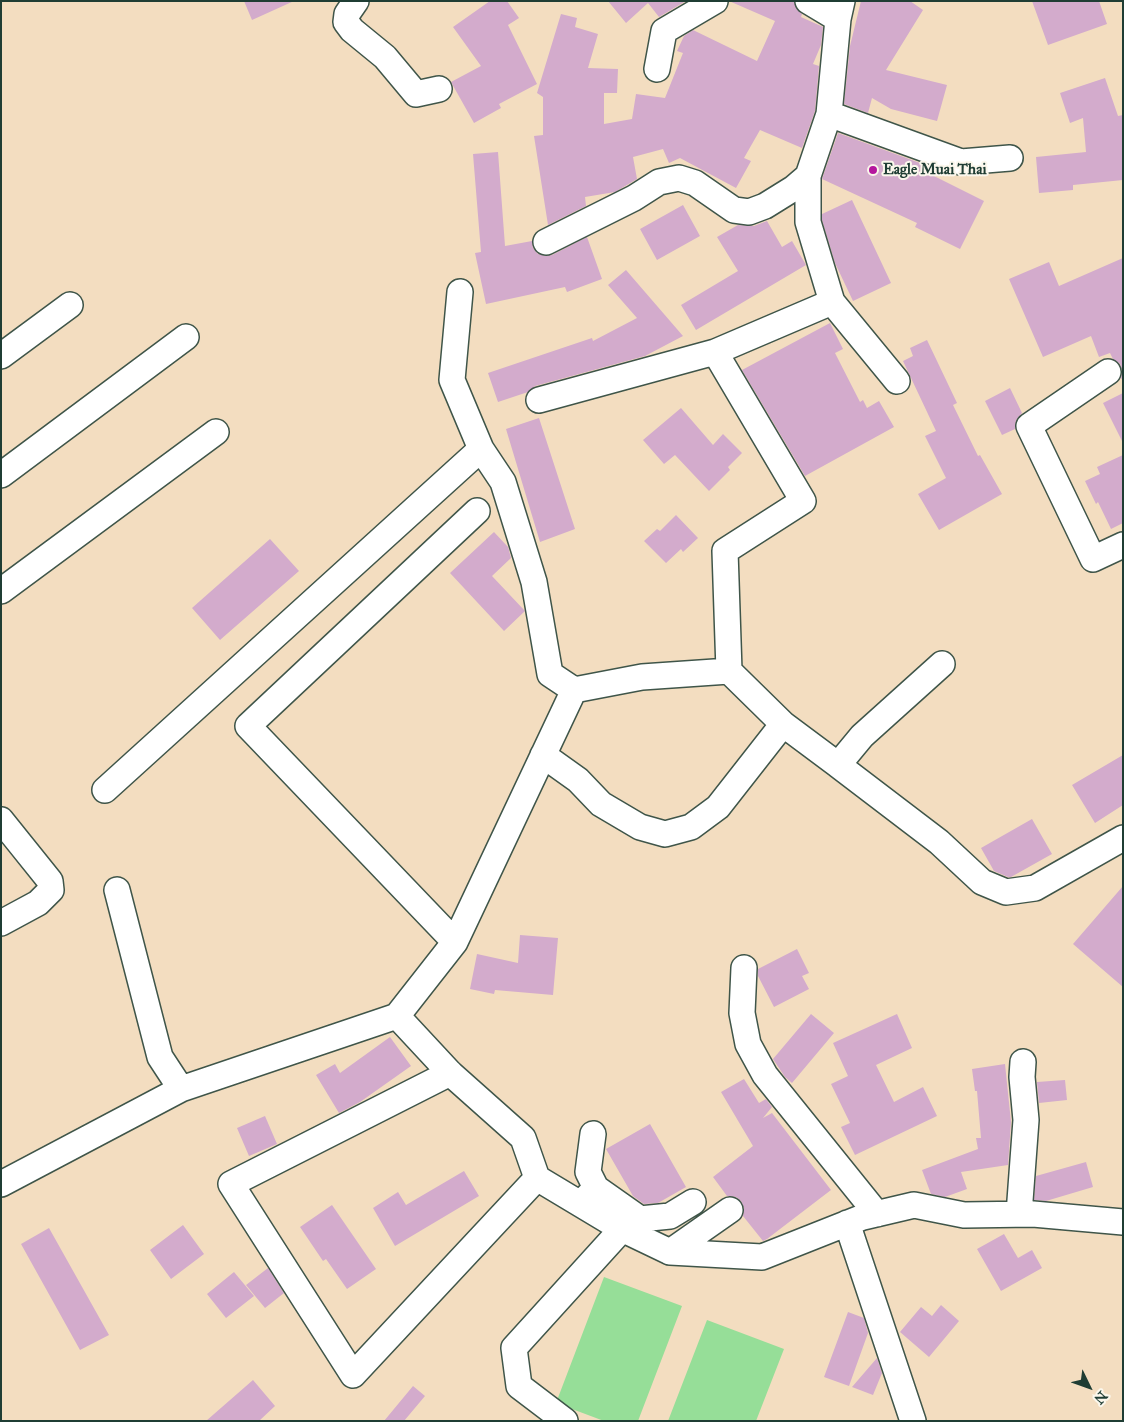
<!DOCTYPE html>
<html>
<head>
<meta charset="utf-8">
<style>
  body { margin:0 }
  #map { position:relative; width:1124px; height:1422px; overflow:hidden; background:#f3ddc0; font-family:"IM FELL Great Primer",serif }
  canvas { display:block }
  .frame { position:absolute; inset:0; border:2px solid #1f3d34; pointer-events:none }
  .north { position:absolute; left:1064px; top:1362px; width:50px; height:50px; -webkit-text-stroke:4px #fbf7ec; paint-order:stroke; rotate:132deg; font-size:14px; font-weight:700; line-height:20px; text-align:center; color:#1f3d34 }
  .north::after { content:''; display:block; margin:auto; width:18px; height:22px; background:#1f3d34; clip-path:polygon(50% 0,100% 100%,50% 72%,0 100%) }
</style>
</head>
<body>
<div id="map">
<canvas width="1124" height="1422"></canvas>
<div class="frame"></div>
<div class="north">N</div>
</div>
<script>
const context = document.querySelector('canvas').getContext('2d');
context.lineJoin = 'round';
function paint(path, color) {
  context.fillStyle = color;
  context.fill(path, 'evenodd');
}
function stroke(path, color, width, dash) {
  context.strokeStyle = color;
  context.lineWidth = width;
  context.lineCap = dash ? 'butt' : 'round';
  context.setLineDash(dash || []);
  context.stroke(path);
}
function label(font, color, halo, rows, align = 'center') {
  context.font = font + ' "IM FELL Great Primer",serif';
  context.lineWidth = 4;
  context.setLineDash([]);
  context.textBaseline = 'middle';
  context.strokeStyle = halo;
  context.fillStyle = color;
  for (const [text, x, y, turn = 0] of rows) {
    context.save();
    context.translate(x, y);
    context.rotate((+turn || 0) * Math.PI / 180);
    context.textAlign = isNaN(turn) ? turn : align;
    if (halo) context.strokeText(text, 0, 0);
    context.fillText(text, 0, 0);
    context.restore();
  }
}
const green = new Path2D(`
  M 604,1277 L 682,1306 L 638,1421 L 604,1421 L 556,1403 Z
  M 707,1320 L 784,1349 L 756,1421 L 668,1421 Z`);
const building = new Path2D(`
  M 244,1 L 294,1 L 252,20 Z
  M 490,1 L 507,1 L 519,18 L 508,25 L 537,84 L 499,104 L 501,108 L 474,123 L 451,82 L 481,66 L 453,27 Z
  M 608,1 L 686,1 L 659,17 L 648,3 L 626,23 Z
  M 729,1 L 794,1 L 796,8 L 802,14 L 801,17 L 823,27 L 821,45 L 813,64 L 819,66 L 815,111 L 802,148 L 760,130 L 744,158 L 751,161 L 736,188 L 680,158 L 669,163 L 663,149 L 633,157 L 637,179 L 615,192 L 585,197 L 586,206 L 548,225 L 534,136 L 543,135 L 543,97 L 537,93 L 561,14 L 577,18 L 575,27 L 598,34 L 588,68 L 618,69 L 617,93 L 604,93 L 604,124 L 632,119 L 636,94 L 665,98 L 683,53 L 677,51 L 684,36 L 693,30 L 757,61 L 775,21 Z
  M 861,1 L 910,1 L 923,10 L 886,70 L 947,85 L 937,121 L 891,109 L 872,98 L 868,113 L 844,104 L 850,46 Z
  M 1032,1 L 1099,1 L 1107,24 L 1048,45 Z
  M 1105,78 L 1118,116 L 1123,115 L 1123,180 L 1073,185 L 1073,190 L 1039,193 L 1036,157 L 1086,152 L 1083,118 L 1070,123 L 1060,93 Z
  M 838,133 L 931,167 L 928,173 L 984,201 L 960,249 L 915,227 L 917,223 L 822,179 Z
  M 498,152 L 505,246 L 532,241 L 533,248 L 538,254 L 546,256 L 552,255 L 587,237 L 602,279 L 567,292 L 565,287 L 486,304 L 475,253 L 481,252 L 473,154 Z
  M 852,200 L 891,283 L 853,301 L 835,263 L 822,220 L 822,214 Z
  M 683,205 L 700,236 L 657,260 L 640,229 Z
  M 767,221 L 782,247 L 792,241 L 806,265 L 696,330 L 681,305 L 738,271 L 717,237 L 738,225 L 754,226 Z
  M 1123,258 L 1123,381 L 1121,378 L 1122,370 L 1120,364 L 1113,359 L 1110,353 L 1099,357 L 1091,336 L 1043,357 L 1009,279 L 1049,262 L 1059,286 Z
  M 626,270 L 683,336 L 645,356 L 535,386 L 528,392 L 498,402 L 488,373 L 592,338 L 593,341 L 637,318 L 608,285 Z
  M 830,323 L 843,349 L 835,353 L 860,402 L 863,400 L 867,408 L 879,401 L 894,427 L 805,476 L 742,370 Z
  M 927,340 L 957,403 L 953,405 L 978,456 L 980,455 L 1002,494 L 939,530 L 918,494 L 946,478 L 925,436 L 936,431 L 903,361 L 913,356 L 910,348 Z
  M 1010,388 L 1022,413 L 1016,420 L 1015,429 L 1002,435 L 985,401 Z
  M 1123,393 L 1123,443 L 1103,403 Z
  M 681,408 L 713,445 L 723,434 L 742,453 L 728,467 L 730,470 L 709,491 L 675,455 L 664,464 L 643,440 Z
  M 539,418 L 575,529 L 540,542 L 506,429 Z
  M 1123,455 L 1123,523 L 1111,529 L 1098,502 L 1096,504 L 1085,481 L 1100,474 L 1097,467 Z
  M 676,515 L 698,538 L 683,552 L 681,549 L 666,563 L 644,541 L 657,529 L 660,531 Z
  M 494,532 L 508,547 L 511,558 L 492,576 L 525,611 L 504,631 L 450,573 Z
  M 270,539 L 299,571 L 220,640 L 192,608 Z
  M 1123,755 L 1123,805 L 1095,823 L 1072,785 Z
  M 1032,819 L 1052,854 L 1011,877 L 1008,877 L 994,871 L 981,848 Z
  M 1123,886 L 1123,987 L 1073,944 Z
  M 520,935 L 558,938 L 553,995 L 495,990 L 494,994 L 470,989 L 477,954 L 518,963 Z
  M 797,949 L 809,973 L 802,976 L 809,989 L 774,1007 L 758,976 L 758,969 Z
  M 811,1014 L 834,1033 L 792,1083 L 785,1077 L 773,1059 Z
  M 897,1014 L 912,1048 L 876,1065 L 894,1102 L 923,1087 L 937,1116 L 855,1155 L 841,1127 L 850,1123 L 831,1084 L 848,1076 L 833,1043 Z
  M 390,1037 L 411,1066 L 360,1102 L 339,1113 L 316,1075 L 335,1064 L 340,1073 Z
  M 1005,1064 L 1011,1122 L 1008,1165 L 961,1172 L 967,1189 L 945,1197 L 931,1194 L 922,1170 L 978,1149 L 976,1138 L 981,1138 L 977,1091 L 975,1091 L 972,1069 Z
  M 744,1079 L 759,1103 L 766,1099 L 772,1107 L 763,1118 L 772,1113 L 831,1190 L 767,1239 L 763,1241 L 743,1216 L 744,1208 L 741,1201 L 736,1197 L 727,1196 L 713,1177 L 753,1146 L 721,1092 Z
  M 1065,1080 L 1067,1100 L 1039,1103 L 1037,1082 Z
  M 265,1116 L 277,1144 L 249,1156 L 237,1128 Z
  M 650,1124 L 686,1187 L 658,1203 L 644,1204 L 633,1196 L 606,1149 Z
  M 1086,1162 L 1093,1187 L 1046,1201 L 1034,1200 L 1036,1176 Z
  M 464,1171 L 479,1196 L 395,1246 L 373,1208 L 398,1192 L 406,1205 Z
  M 332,1205 L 376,1269 L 347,1289 L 326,1259 L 323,1261 L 300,1227 Z
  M 183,1225 L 204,1254 L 171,1279 L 150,1250 Z
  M 49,1228 L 109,1335 L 80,1350 L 21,1244 Z
  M 1004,1234 L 1018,1258 L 1032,1250 L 1042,1268 L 1001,1291 L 977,1249 Z
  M 268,1268 L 284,1293 L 265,1308 L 246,1285 Z
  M 234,1272 L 254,1296 L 226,1318 L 207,1294 Z
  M 941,1305 L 959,1321 L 929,1357 L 900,1332 L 921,1307 L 932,1316 Z
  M 848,1312 L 864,1318 L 868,1333 L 849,1386 L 824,1377 Z
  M 877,1358 L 882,1373 L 873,1395 L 852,1387 Z
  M 253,1380 L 275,1406 L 259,1421 L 206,1421 Z
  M 413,1386 L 425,1396 L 404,1421 L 384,1421 Z`);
const minor = new Path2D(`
  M 356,1 L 347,14 L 346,22 L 352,30 L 385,57 L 416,94 L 439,89
  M 808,1 L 838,19
  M 842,1 L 838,19 L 829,114 L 808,176 L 808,222 L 832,302 L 897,381
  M 657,69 L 664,31 L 715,1
  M 829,114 L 961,162 L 1010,158
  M 546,242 L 634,198 L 659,182 L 679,178 L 695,183 L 734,210 L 749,212 L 765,206 L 794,188 L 808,176
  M 460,292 L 452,380 L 481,449 L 503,482 L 534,582 L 550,674 L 574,690
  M 715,352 L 803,501 L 725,551 L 729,671 L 783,724 L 838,765 L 862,736 L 942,664
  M 1,356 L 70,305
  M 1108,372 L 1029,426 L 1093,559 L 1123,545
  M 539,400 L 715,352 L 832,302
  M 1,475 L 186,337
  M 1,591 L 216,432
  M 543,755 L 578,780 L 601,804 L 640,827 L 665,834 L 691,827 L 718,807 L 783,724
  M 838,765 L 939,842 L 982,882 L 1006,892 L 1035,888 L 1123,838
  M 105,790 L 481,449
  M 1,820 L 50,881 L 51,890 L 38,903 L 1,923
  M 117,890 L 160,1057 L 181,1089
  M 455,942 L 248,726 L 477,511
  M 744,968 L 742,1013 L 748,1044 L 765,1075 L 877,1214
  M 397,1016 L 450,1073 L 523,1138 L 537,1178 L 622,1229 L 670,1252 L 762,1257 L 863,1217 L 914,1205 L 964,1215 L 1033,1214 L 1123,1222
  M 450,1073 L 231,1184 L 353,1375 L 537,1178
  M 1,1184 L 181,1089 L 397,1016 L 455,942 L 574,690 L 642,677 L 729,671
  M 596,1188 L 640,1219 L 670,1216 L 693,1202
  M 584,1200 L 596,1188 L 588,1172 L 593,1134
  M 1019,1214 L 1026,1120 L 1022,1077 L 1023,1062
  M 847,1223 L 913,1421
  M 670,1252 L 730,1210
  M 565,1421 L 519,1386 L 514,1348 L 622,1229`);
const markers = [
  [873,170,5,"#b5179e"]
];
const poiNames = [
  ["Eagle Muai Thai",883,170]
];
paint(green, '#96de98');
paint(building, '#d3abcc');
stroke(minor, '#3f5549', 28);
stroke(minor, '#fff', 25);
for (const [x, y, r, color] of markers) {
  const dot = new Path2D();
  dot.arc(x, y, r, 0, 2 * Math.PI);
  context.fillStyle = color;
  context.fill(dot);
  stroke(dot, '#fbf7ec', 2);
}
label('bold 15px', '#1f3d34', '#fbf7ec', poiNames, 'left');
</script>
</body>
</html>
